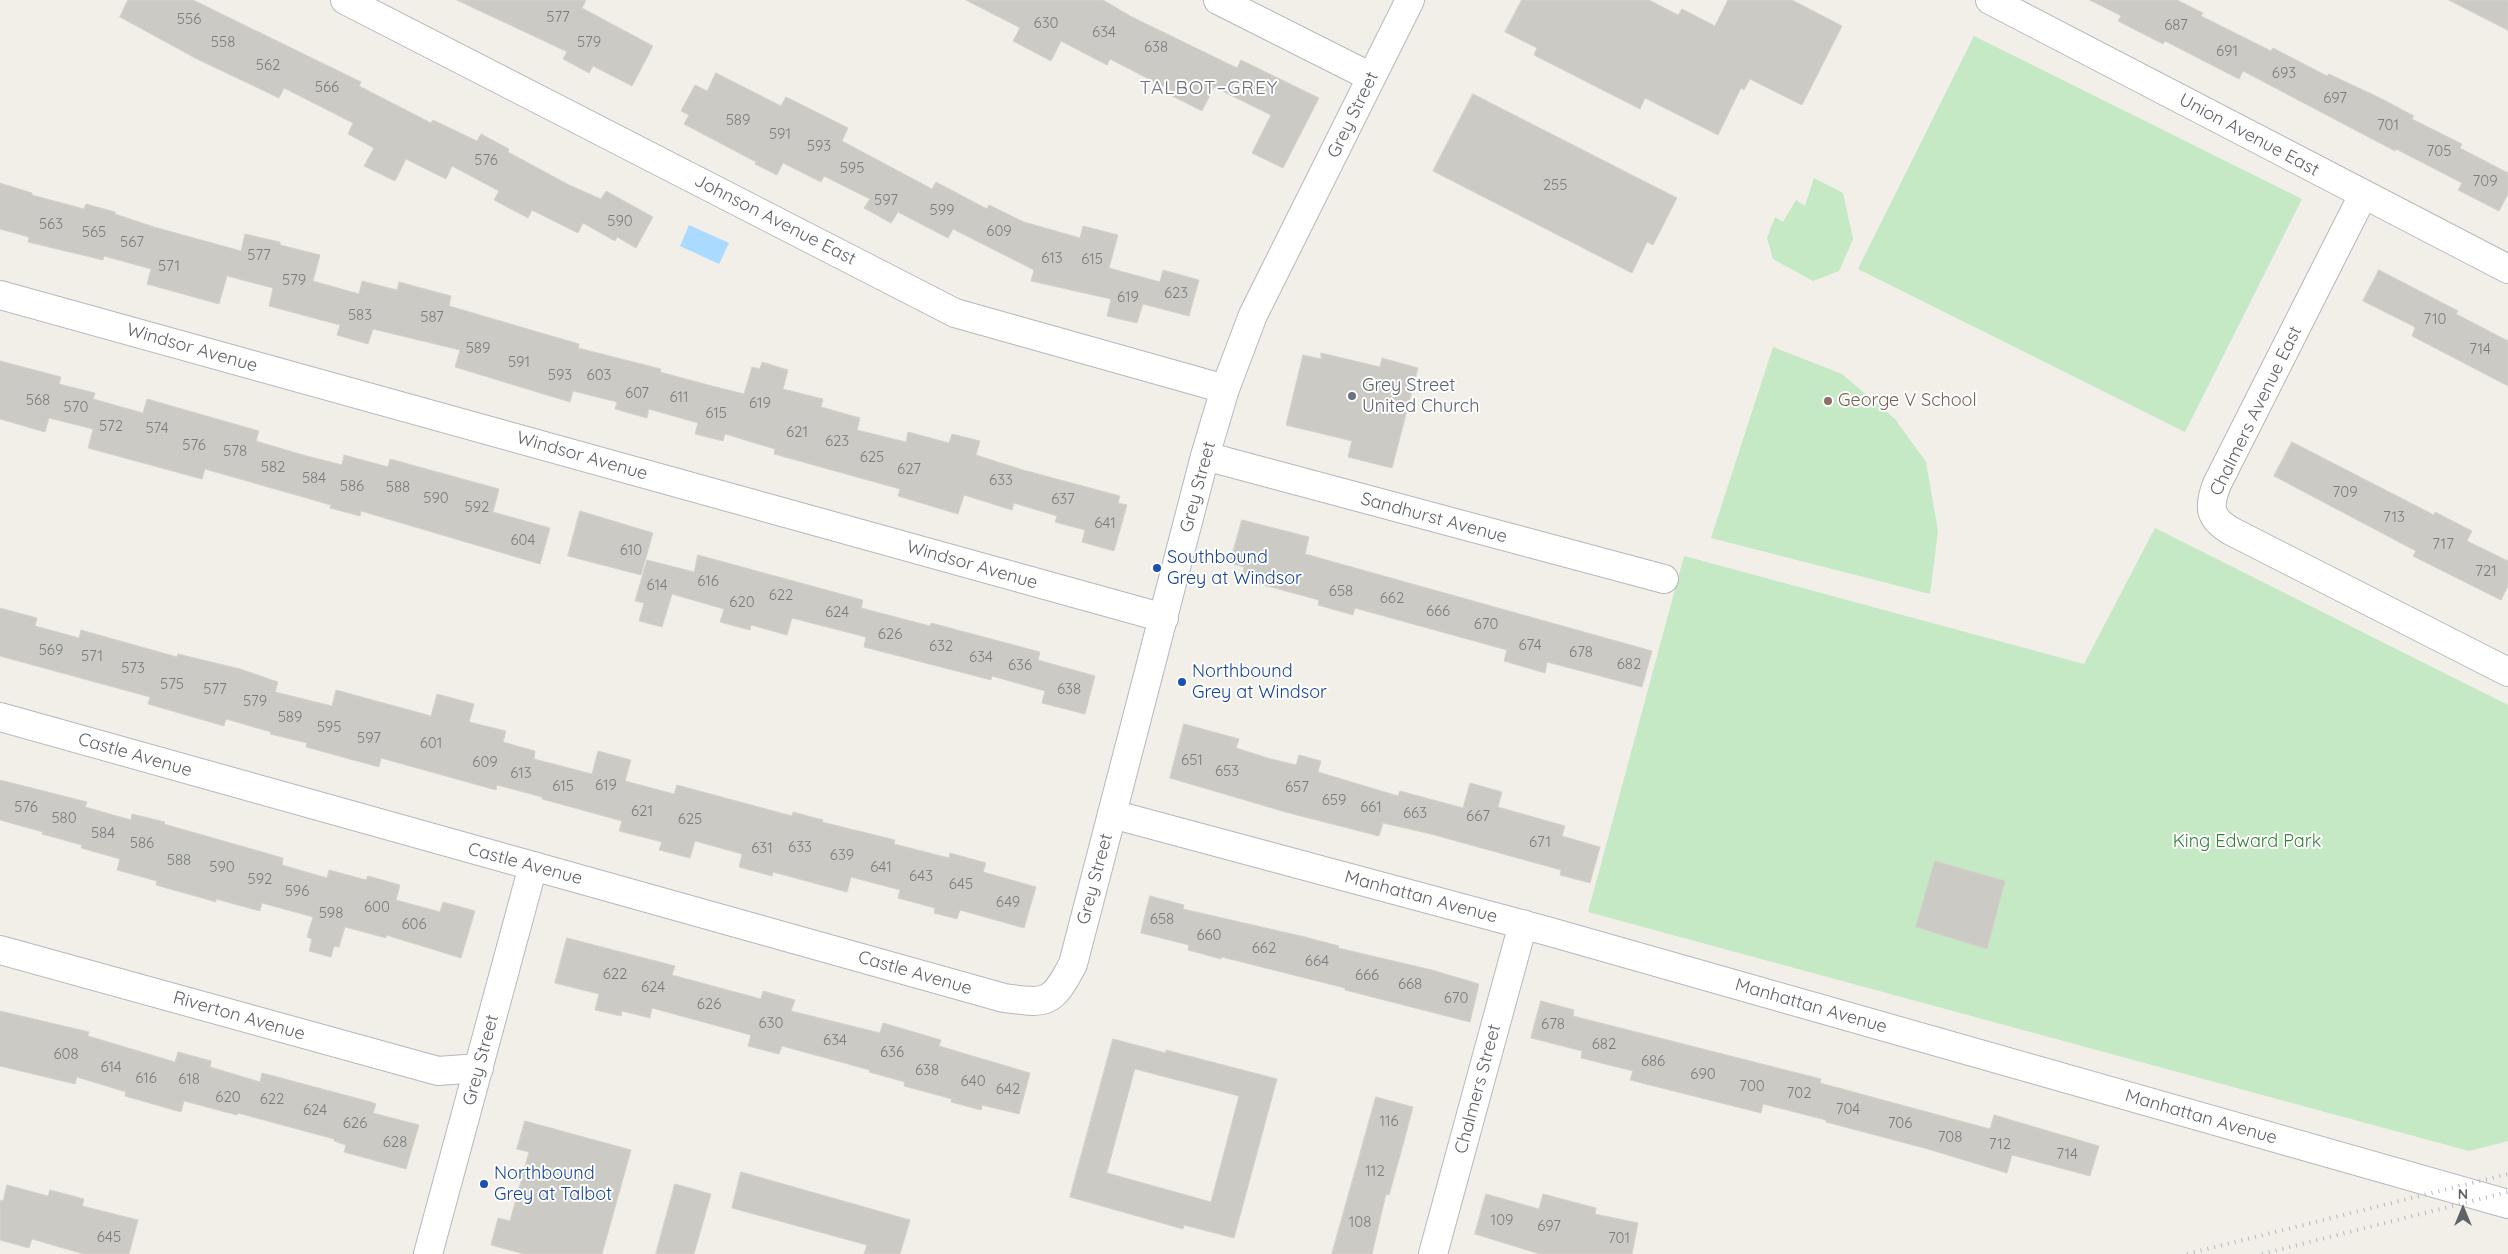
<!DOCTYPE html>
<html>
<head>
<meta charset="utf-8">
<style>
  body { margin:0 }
  #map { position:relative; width:2508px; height:1254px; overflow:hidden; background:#f1efe8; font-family:Quicksand,sans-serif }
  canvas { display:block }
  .north { position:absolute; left:2438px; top:1184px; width:50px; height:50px; -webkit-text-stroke:4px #fff; paint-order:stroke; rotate:0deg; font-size:14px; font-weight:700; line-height:20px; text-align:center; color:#5f6368 }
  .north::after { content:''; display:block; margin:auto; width:18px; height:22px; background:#5f6368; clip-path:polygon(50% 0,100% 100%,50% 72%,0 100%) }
</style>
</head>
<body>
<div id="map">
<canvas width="2508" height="1254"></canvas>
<div class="north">N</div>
</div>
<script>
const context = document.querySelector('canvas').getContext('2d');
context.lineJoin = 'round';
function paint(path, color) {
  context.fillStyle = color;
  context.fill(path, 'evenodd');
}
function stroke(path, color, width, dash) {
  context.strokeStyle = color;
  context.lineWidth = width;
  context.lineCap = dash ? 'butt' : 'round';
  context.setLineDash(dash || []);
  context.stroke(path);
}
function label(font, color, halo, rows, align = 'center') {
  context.font = font + ' Quicksand,sans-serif';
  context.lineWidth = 4;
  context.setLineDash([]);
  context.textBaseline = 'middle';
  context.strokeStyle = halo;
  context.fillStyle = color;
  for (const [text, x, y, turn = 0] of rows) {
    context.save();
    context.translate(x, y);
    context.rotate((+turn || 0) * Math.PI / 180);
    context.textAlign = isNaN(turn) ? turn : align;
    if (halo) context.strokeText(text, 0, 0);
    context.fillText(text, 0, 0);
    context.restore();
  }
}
const green = new Path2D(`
  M 1974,36 L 2302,199 L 2185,432 L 1858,269 Z
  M 1814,178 L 1843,193 L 1853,239 L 1839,271 L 1813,281 L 1773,259 L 1767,238 L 1775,217 L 1783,222 L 1796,200 L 1805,206 Z
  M 1773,347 L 1842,374 L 1895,419 L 1926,462 L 1938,531 L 1930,594 L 1711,538 Z
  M 2155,528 L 2508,705 L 2508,1141 L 2469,1151 L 1588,912 L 1684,556 L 2084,664 Z`);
const water = new Path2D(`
  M 689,225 L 729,243 L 719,264 L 680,246 Z`);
const building = new Path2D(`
  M 128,0 L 193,0 L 361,82 L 359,86 L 431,123 L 433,120 L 477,141 L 481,134 L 509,149 L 508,152 L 569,185 L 601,199 L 606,191 L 653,217 L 636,248 L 617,237 L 615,241 L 583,223 L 578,233 L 532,210 L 528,218 L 494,200 L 499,191 L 452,166 L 446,179 L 406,159 L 395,181 L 364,166 L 374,148 L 348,134 L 353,123 L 284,88 L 279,98 L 197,59 L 120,17 Z
  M 457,0 L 586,0 L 582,8 L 653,46 L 632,86 L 593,66 L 589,73 L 563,59 L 567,52 Z
  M 966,0 L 1103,0 L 1132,17 L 1237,68 L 1241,60 L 1319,98 L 1283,168 L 1252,153 L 1271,115 L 1214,87 L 1202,111 L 1172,96 L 1174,92 L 1110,59 L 1107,65 L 1061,41 L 1051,61 L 1013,41 L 1020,28 Z
  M 1522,0 L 1649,0 L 1678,15 L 1682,9 L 1715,26 L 1728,0 L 1792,0 L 1842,26 L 1802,105 L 1750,79 L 1744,90 L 1741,88 L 1718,135 L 1645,98 L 1640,109 L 1534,55 L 1537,48 L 1505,32 Z
  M 2090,0 L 2177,0 L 2203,13 L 2201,16 L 2271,51 L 2273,48 L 2327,76 L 2329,74 L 2380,98 L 2414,116 L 2412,119 L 2462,144 L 2460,148 L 2508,173 L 2508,194 L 2499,211 L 2458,190 L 2462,183 L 2396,149 L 2395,151 L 2243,71 L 2239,79 L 2165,41 L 2163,44 L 2118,21 L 2121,16 Z
  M 2449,0 L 2508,0 L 2508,30 Z
  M 716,73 L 781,106 L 786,97 L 848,128 L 842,141 L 932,189 L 936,182 L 987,209 L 989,205 L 1024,222 L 1080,238 L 1083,226 L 1118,235 L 1109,268 L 1160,282 L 1163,270 L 1199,280 L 1189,316 L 1143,304 L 1137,323 L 1107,316 L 1111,299 L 1031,281 L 1034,270 L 953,229 L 948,238 L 898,212 L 891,223 L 864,208 L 870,199 L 824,176 L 821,182 L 783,163 L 777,175 L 755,164 L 756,162 L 684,124 L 689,115 L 681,111 L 695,85 L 707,91 Z
  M 1473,94 L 1677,198 L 1653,245 L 1647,242 L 1632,273 L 1433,171 Z
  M 0,183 L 32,193 L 32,195 L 84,209 L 86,204 L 115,212 L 115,214 L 154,227 L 241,251 L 245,234 L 280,242 L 280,245 L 320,255 L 313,281 L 359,294 L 362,281 L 397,290 L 399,282 L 451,296 L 449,306 L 579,344 L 578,348 L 661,369 L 660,372 L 708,385 L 744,394 L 752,367 L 760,369 L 762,362 L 788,370 L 783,389 L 823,399 L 821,407 L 860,418 L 857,430 L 906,442 L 908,432 L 949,443 L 952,434 L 980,441 L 976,455 L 1023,470 L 1120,496 L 1118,503 L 1127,505 L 1114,551 L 1082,542 L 1085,530 L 1055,522 L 1057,516 L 1014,503 L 1012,510 L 964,495 L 958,514 L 898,496 L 900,489 L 774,454 L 775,449 L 725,434 L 723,441 L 695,434 L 698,423 L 649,409 L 647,418 L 615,409 L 617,402 L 573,391 L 570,402 L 455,367 L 460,350 L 373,329 L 368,344 L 337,335 L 340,325 L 269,306 L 273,288 L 227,276 L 219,304 L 147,284 L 151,269 L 104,256 L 103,260 L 28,242 L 29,237 L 0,229 Z
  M 2379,270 L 2458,311 L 2456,314 L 2508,341 L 2508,386 L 2412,336 L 2415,328 L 2413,326 L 2363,301 Z
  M 1321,353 L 1380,367 L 1382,358 L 1418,368 L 1392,468 L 1348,457 L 1352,441 L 1286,425 L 1303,355 L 1321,359 Z
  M 0,361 L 61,377 L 59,384 L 95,393 L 93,399 L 143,413 L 147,399 L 259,431 L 256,441 L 303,455 L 342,465 L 344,455 L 388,467 L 390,459 L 499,489 L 493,512 L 550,528 L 540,564 L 361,511 L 360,516 L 330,508 L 331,505 L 205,469 L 202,479 L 88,448 L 93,429 L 49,418 L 45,432 L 0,419 Z
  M 2292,442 L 2434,515 L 2435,512 L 2472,531 L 2467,541 L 2508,561 L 2508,586 L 2501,600 L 2413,556 L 2416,551 L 2274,476 Z
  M 580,511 L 653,533 L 641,575 L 568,556 Z
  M 1242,520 L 1309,537 L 1305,554 L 1652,651 L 1642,687 L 1547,662 L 1545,673 L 1504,661 L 1507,650 L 1355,608 L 1353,615 L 1318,605 L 1319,600 L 1241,579 L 1244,567 L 1230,563 Z
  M 698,555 L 863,600 L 861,608 L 930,626 L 931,623 L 1040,652 L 1038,660 L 1095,676 L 1085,714 L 1042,703 L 1045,691 L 992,676 L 991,680 L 864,647 L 866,637 L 792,618 L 787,635 L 751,625 L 750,630 L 720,622 L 724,609 L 672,594 L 662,627 L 639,621 L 644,603 L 635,601 L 647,560 L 694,572 Z
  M 0,608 L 37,618 L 35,626 L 79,638 L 81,630 L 177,657 L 178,654 L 240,669 L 278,682 L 275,692 L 332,706 L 336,690 L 431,716 L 437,694 L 474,704 L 469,722 L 506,731 L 503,742 L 535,751 L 534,759 L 592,774 L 598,751 L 631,760 L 625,781 L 674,794 L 677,785 L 792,816 L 793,812 L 823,820 L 822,822 L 895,840 L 894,844 L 949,858 L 950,853 L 986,863 L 983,872 L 1036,887 L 1024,928 L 960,910 L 957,919 L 934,913 L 935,908 L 898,898 L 900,890 L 851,877 L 847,892 L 773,872 L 772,876 L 739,867 L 742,854 L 695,841 L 690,858 L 659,850 L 662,842 L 619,831 L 622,821 L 542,799 L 542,797 L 497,785 L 496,790 L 381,758 L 379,767 L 306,747 L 307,743 L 270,734 L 271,732 L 226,719 L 224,726 L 148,704 L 150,697 L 0,656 Z
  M 1184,724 L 1239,739 L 1236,748 L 1271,759 L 1296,765 L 1299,755 L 1321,761 L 1318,772 L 1398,796 L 1400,791 L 1463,808 L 1470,783 L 1502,792 L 1498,807 L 1565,826 L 1562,836 L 1600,847 L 1590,883 L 1560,875 L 1561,870 L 1431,834 L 1383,823 L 1379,836 L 1289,813 L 1170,778 Z
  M 0,780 L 87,802 L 85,807 L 131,820 L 132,814 L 165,822 L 164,824 L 283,858 L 282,865 L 327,878 L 329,870 L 366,880 L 368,876 L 400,885 L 396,900 L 440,912 L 443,902 L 475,911 L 461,958 L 386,935 L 386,938 L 345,927 L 339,947 L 334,946 L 331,957 L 309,951 L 312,939 L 307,937 L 313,917 L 262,903 L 260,911 L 216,899 L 216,902 L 156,885 L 157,881 L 117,870 L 120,859 L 81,848 L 82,845 L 42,834 L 43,832 L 0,820 Z
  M 1935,861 L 2005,881 L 1987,949 L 1916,927 Z
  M 1150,896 L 1184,905 L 1183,909 L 1305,937 L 1339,946 L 1338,948 L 1432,970 L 1479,984 L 1470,1022 L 1345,990 L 1345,988 L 1222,957 L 1221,959 L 1188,950 L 1189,945 L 1141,933 Z
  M 567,938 L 675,966 L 672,975 L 761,999 L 763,991 L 795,1000 L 791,1011 L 880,1033 L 883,1023 L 941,1040 L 939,1046 L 1030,1073 L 1019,1114 L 982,1105 L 981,1110 L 951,1102 L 952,1099 L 904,1086 L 905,1082 L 869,1072 L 870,1070 L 782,1046 L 779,1054 L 748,1046 L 751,1035 L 652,1008 L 650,1018 L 622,1011 L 621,1016 L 595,1010 L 599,994 L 555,983 Z
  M 1541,1001 L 1574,1010 L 1573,1016 L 1821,1079 L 1820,1083 L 1990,1129 L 1994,1115 L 2099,1146 L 2090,1176 L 2012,1155 L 2007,1173 L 1928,1149 L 1826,1122 L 1826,1120 L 1763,1104 L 1761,1113 L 1630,1080 L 1633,1071 L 1581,1058 L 1582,1051 L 1531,1038 Z
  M 0,1011 L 89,1032 L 88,1036 L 175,1062 L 178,1052 L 211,1061 L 210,1067 L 260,1082 L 262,1073 L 371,1102 L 376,1104 L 373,1113 L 419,1125 L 406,1169 L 344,1152 L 346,1145 L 334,1141 L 334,1139 L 238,1113 L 237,1115 L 184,1101 L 181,1112 L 125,1096 L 126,1092 L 77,1077 L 75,1084 L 0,1066 Z
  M 1113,1039 L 1166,1053 L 1166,1050 L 1277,1079 L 1234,1238 L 1184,1225 L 1183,1229 L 1070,1197 ZM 1135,1069 L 1239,1096 L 1211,1202 L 1107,1173 Z
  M 1376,1097 L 1413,1107 L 1403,1145 L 1389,1195 L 1386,1194 L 1372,1254 L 1332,1254 Z
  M 525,1121 L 631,1150 L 602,1254 L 524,1254 L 491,1245 L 498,1218 L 510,1221 L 529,1152 L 517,1149 Z
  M 741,1172 L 910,1220 L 900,1254 L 864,1254 L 867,1245 L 732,1208 Z
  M 675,1184 L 711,1194 L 694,1254 L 656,1254 Z
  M 7,1185 L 48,1196 L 50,1190 L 84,1199 L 82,1206 L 138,1220 L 129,1254 L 84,1254 L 32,1239 L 29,1248 L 0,1240 L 0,1200 L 3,1201 Z
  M 1486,1194 L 1539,1209 L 1543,1194 L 1596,1208 L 1595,1214 L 1638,1223 L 1632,1254 L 1540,1254 L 1475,1234 Z`);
const minor = new Path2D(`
  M 345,0 L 955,313 L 1225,389
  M 1990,0 L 2508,269
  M 2363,195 L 2217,484 C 2208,507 2209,518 2231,531 L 2508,672
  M 0,295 L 1164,618
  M 1205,456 L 1664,579
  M 0,717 L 533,866
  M 1112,814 L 1547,931 L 2508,1204
  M 0,950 L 438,1071 L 479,1068
  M 1433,1254 L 1523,924`);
const tertiary = new Path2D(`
  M 1218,0 L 1371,77
  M 428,1254 L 533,866 L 1004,998 C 1048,1004 1052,1004 1073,964 L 1205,456 L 1225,389 L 1253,315 L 1410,0`);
const rail = new Path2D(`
  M 2187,1254 L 2508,1174
  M 2262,1254 L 2508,1192`);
const markers = [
  [1352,396,5,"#6b7280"],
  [1828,401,5,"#8d6e63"],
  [1157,568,5,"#1a4fb4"],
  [1182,682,5,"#1a4fb4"],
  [484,1184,5,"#1a4fb4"]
];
const numberNames = [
  ["577",558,17],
  ["556",189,19],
  ["630",1046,23],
  ["687",2176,25],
  ["634",1104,32],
  ["558",223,42],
  ["579",589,42],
  ["638",1156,47],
  ["691",2227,51],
  ["562",268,65],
  ["693",2284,73],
  ["566",327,87],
  ["697",2335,98],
  ["589",738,120],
  ["701",2388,125],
  ["591",780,134],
  ["593",819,146],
  ["705",2439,151],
  ["576",486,160],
  ["595",852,168],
  ["709",2485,181],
  ["255",1555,185],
  ["597",886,200],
  ["599",942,210],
  ["590",620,221],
  ["563",51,224],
  ["609",999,231],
  ["565",94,232],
  ["567",132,242],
  ["577",259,255],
  ["613",1052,258],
  ["615",1092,259],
  ["571",169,266],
  ["579",294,280],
  ["623",1176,293],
  ["619",1128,297],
  ["583",360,315],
  ["587",432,317],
  ["710",2435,319],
  ["589",478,348],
  ["714",2480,349],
  ["591",519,362],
  ["593",560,375],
  ["603",599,375],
  ["607",637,393],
  ["611",679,397],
  ["568",38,400],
  ["619",760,403],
  ["570",76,407],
  ["615",716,413],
  ["572",111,426],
  ["574",157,428],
  ["621",797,432],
  ["623",837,441],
  ["576",194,445],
  ["578",235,451],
  ["625",872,457],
  ["582",273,467],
  ["627",909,469],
  ["584",314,478],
  ["633",1001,480],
  ["586",352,486],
  ["588",398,487],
  ["709",2345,492],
  ["590",436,498],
  ["637",1063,499],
  ["592",477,507],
  ["713",2394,517],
  ["641",1105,523],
  ["604",523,540],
  ["717",2443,544],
  ["610",631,550],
  ["721",2486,571],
  ["616",708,581],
  ["614",657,585],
  ["658",1341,591],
  ["622",781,595],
  ["662",1392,598],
  ["620",742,602],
  ["666",1438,611],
  ["624",837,612],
  ["670",1486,624],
  ["626",890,634],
  ["674",1530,645],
  ["632",941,646],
  ["569",51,650],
  ["678",1581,652],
  ["571",92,656],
  ["634",981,657],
  ["682",1629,664],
  ["636",1020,665],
  ["573",133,668],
  ["575",172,684],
  ["577",215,689],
  ["638",1069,689],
  ["579",255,701],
  ["589",290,717],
  ["595",329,727],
  ["597",369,738],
  ["601",431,743],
  ["651",1192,760],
  ["609",485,762],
  ["653",1227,771],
  ["613",521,773],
  ["619",606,785],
  ["615",563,786],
  ["657",1297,787],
  ["659",1334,800],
  ["576",26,807],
  ["661",1371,807],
  ["621",642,811],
  ["663",1415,813],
  ["667",1478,816],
  ["580",64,818],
  ["625",690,819],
  ["584",103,833],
  ["671",1540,842],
  ["586",142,843],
  ["633",800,847],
  ["631",762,848],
  ["639",842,855],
  ["588",179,860],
  ["590",222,867],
  ["641",881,867],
  ["643",921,876],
  ["592",260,879],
  ["645",961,884],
  ["596",297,891],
  ["649",1008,902],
  ["600",377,907],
  ["598",331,913],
  ["658",1162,919],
  ["606",414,924],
  ["660",1209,935],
  ["662",1264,948],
  ["664",1317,961],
  ["622",615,974],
  ["666",1367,975],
  ["668",1410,984],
  ["624",653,987],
  ["670",1456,998],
  ["626",709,1004],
  ["630",771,1023],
  ["678",1553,1024],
  ["634",835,1040],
  ["682",1604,1044],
  ["636",892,1052],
  ["608",66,1054],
  ["686",1653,1061],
  ["614",111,1067],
  ["638",927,1070],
  ["690",1703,1074],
  ["616",146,1078],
  ["618",189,1079],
  ["640",973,1081],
  ["700",1752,1086],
  ["642",1008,1089],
  ["702",1799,1093],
  ["620",228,1097],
  ["622",272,1099],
  ["704",1848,1109],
  ["624",315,1110],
  ["116",1389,1121],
  ["626",355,1123],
  ["706",1900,1123],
  ["708",1950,1137],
  ["628",395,1142],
  ["712",2000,1144],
  ["714",2067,1154],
  ["112",1375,1171],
  ["109",1502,1220],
  ["108",1360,1222],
  ["697",1549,1226],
  ["645",109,1237],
  ["701",1619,1238]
];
const streetNames = [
  ["Grey Street",1353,115,-64],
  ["Union Avenue East",2249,135,28],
  ["Johnson Avenue East",775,220,27],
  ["Windsor Avenue",192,348,16],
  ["Chalmers Avenue East",2256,411,-64],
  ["Windsor Avenue",582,456,16],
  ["Grey Street",1198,487,-75],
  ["Sandhurst Avenue",1434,518,15],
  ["Windsor Avenue",972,565,16],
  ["Castle Avenue",135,755,16],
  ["Castle Avenue",525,864,15],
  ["Grey Street",1095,879,-75],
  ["Manhattan Avenue",1421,897,15],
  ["Castle Avenue",915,973,16],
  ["Manhattan Avenue",1811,1006,16],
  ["Riverton Avenue",239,1016,16],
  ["Grey Street",481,1060,-75],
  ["Chalmers Street",1478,1089,-75],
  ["Manhattan Avenue",2201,1117,16]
];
const worshipNames = [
  ["Grey Street",1362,386],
  ["United Church",1362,407]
];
const educationNames = [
  ["George V School",1838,401]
];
const transitNames = [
  ["Southbound",1167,558],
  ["Grey at Windsor",1167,579],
  ["Northbound",1192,672],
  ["Grey at Windsor",1192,693],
  ["Northbound",494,1174],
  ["Grey at Talbot",494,1195]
];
const parkNames = [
  ["King Edward Park",2247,842]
];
const neighbourhoodNames = [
  ["TALBOT–GREY",1209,88]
];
paint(green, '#c5e8c5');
paint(water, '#aadaff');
paint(building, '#cccac5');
stroke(building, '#d6d1c6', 1);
stroke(minor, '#b5b8bc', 30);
stroke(tertiary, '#b5b8bc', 30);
stroke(minor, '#fff', 28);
stroke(tertiary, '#fff', 28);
stroke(rail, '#b6b7b8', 4, [1, 6]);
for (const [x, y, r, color] of markers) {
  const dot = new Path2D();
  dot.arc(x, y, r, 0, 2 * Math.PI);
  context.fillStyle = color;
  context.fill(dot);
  stroke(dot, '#fff', 2);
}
label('15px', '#7a7d7f', null, numberNames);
label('18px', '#5f6368', '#fff', streetNames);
label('18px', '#5b616d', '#fff', worshipNames, 'left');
label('18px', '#785e54', '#fff', educationNames, 'left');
label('18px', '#164399', '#fff', transitNames, 'left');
label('18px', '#348238', '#fff', parkNames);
context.letterSpacing = '1px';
label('19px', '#70757a', '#fff', neighbourhoodNames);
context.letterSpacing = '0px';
</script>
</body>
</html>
